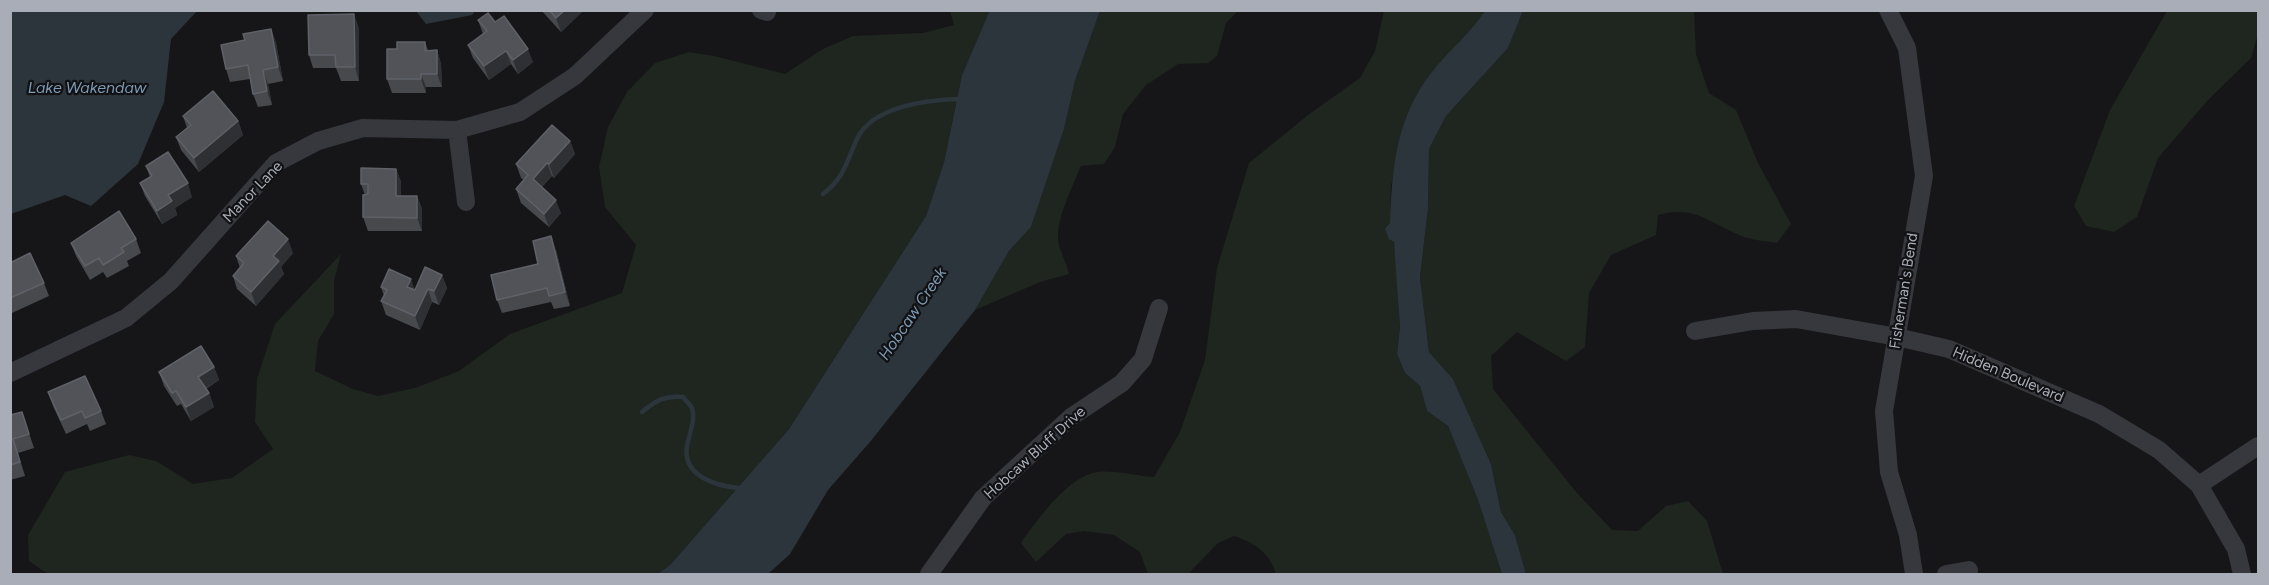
<!DOCTYPE html>
<html>
<head>
<meta charset="utf-8">
<style>
  body { margin:0 }
  #map { position:relative; width:2269px; height:585px; overflow:hidden; background:#161618; font-family:Figtree,sans-serif }
  canvas { display:block }
  .frame { position:absolute; inset:0; border:12px solid #a8adb8; pointer-events:none }
</style>
</head>
<body>
<div id="map">
<canvas width="2269" height="585"></canvas>
<div class="frame"></div>
</div>
<script>
const context = document.querySelector('canvas').getContext('2d');
context.lineJoin = 'round';
function paint(path, color) {
  context.fillStyle = color;
  context.fill(path, 'evenodd');
}
function stroke(path, color, width, dash) {
  context.strokeStyle = color;
  context.lineWidth = width;
  context.lineCap = dash ? 'butt' : 'round';
  context.setLineDash(dash || []);
  context.stroke(path);
}
function label(font, color, halo, rows, align = 'center') {
  context.font = font + ' Figtree,sans-serif';
  context.lineWidth = 4.5;
  context.setLineDash([]);
  context.textBaseline = 'middle';
  context.strokeStyle = halo;
  context.fillStyle = color;
  for (const [text, x, y, turn = 0] of rows) {
    context.save();
    context.translate(x, y);
    context.rotate((+turn || 0) * Math.PI / 180);
    context.textAlign = isNaN(turn) ? turn : align;
    if (halo) context.strokeText(text, 0, 0);
    context.fillText(text, 0, 0);
    context.restore();
  }
}
const green = new Path2D(`
  M 950,11 L 990,11 L 962,75 L 944,162 L 926,216 L 789,429 L 671,564 L 658,574 L 48,574 L 29,561 L 28,535 L 65,472 L 129,455 L 156,461 L 193,484 L 232,478 L 273,449 L 255,422 L 257,379 L 275,324 L 341,254 L 334,281 L 334,314 L 318,341 L 315,371 L 353,389 L 378,396 L 415,388 L 459,371 L 510,334 L 622,293 L 636,245 L 605,207 L 599,167 L 608,127 L 627,92 L 655,63 L 689,52 L 714,56 L 785,74 L 823,49 L 853,36 L 923,33 L 954,25 Z
  M 1100,11 L 1238,11 L 1226,23 L 1217,56 L 1208,63 L 1178,64 L 1146,85 L 1123,114 L 1115,147 L 1104,164 L 1081,166 C 1073,186 1057,217 1058,238 C 1058,249 1067,263 1069,274 L 1040,282 L 975,310 L 1009,251 L 1031,227 L 1064,129 L 1075,81 Z
  M 1384,11 L 1485,11 L 1391,184 L 1390,223 L 1397,260 L 1400,327 L 1397,354 L 1405,373 L 1420,386 L 1427,411 L 1448,426 L 1478,500 L 1502,574 L 1276,574 C 1269,552 1255,543 1234,536 L 1218,543 L 1188,574 L 1148,574 L 1140,552 L 1114,535 L 1084,531 L 1066,534 L 1036,562 L 1021,543 C 1036,521 1069,475 1098,472 C 1115,470 1136,476 1154,477 L 1180,432 L 1205,360 L 1217,268 L 1249,163 L 1308,115 L 1360,78 L 1375,51 Z
  M 1523,11 L 1694,11 L 1696,54 L 1709,93 L 1736,110 L 1758,163 L 1791,224 L 1777,243 C 1765,241 1751,240 1739,235 C 1709,222 1694,205 1658,215 L 1656,235 L 1611,255 L 1589,293 L 1585,347 L 1566,361 L 1517,332 L 1491,356 L 1493,389 L 1577,493 L 1612,530 L 1638,531 L 1666,506 L 1688,501 L 1707,521 L 1723,574 L 1526,574 L 1515,535 L 1501,512 L 1491,464 L 1453,379 L 1429,352 L 1420,277 L 1428,209 L 1429,149 L 1446,116 L 1508,48 Z
  M 2167,11 L 2258,11 L 2258,34 L 2251,58 L 2208,100 L 2158,158 L 2137,217 L 2114,232 L 2086,226 L 2074,206 L 2110,110 Z`);
const water = new Path2D(`
  M 11,10 L 197,11 L 171,39 L 164,102 L 138,164 L 91,206 L 65,195 L 11,214 Z
  M 990,10 L 1100,11 L 1075,81 L 1064,129 L 1031,227 L 1009,251 L 975,310 L 870,442 L 828,490 L 790,554 L 768,574 L 658,574 L 671,564 L 789,429 L 926,216 L 944,162 L 962,75 Z
  M 416,11 L 475,11 L 472,15 L 426,24 Z
  M 1485,11 L 1523,11 L 1508,48 L 1446,116 L 1429,149 L 1428,209 L 1420,277 L 1429,352 L 1453,379 L 1491,464 L 1501,512 L 1515,535 L 1526,574 L 1502,574 L 1478,500 L 1448,426 L 1427,411 L 1420,386 L 1405,373 L 1397,354 L 1400,327 L 1394,242 L 1389,239 L 1385,229 L 1390,223 C 1392,165 1397,113 1436,67 C 1452,48 1472,31 1485,11 Z`);
const stream = new Path2D(`
  M 823,194 C 844,178 846,163 857,139 C 872,107 925,100 957,99
  M 642,412 C 655,401 665,395 683,397 C 685,400 690,404 692,408 C 696,420 689,434 687,446 C 682,476 716,486 739,488`);
const street = new Path2D(`
  M 761,10 L 767,12
  M 1888,10 L 1907,48 L 1924,176 L 1884,411 L 1889,472 L 1908,535 L 1914,574
  M 457,130 L 466,202
  M 1695,331 L 1753,321 L 1796,319 L 1897,337 L 1949,349 L 2099,414 L 2159,450 L 2199,485 L 2236,549 L 2242,574
  M 10,373 L 126,318 L 171,281 L 276,163 L 318,141 L 363,128 L 457,130 L 520,112 L 575,76 L 645,10
  M 2199,485 L 2258,446
  M 929,574 L 983,498 L 1071,417 L 1122,383 L 1143,359 L 1159,308
  M 1946,574 L 1969,570`);
const wall = new Path2D(`
  M 541,10 L 584,10 L 561,32 Z
  M 478,20 L 495,22 L 533,62 L 518,74 L 511,64 L 489,80 L 473,58 L 468,45 L 483,34 Z
  M 359,28 L 359,81 L 341,81 L 336,68 L 313,68 L 309,55 Z
  M 271,29 L 276,43 L 283,81 L 268,84 L 272,105 L 258,107 L 253,94 L 250,79 L 230,82 L 226,69 L 245,40 Z
  M 425,42 L 428,50 L 437,50 L 441,64 L 442,87 L 426,87 L 426,93 L 392,93 L 387,79 L 397,49 Z
  M 183,116 L 238,121 L 243,135 L 199,172 L 181,150 L 176,137 L 187,128 Z
  M 570,141 L 575,154 L 554,178 L 552,176 L 542,187 L 561,213 L 549,227 L 521,203 L 516,189 L 524,180 L 521,178 L 516,164 Z
  M 146,166 L 192,197 L 175,208 L 177,215 L 162,224 L 145,196 L 140,183 L 150,177 Z
  M 396,169 L 401,182 L 401,196 L 417,196 L 422,209 L 422,231 L 368,231 L 363,217 L 365,195 L 361,184 Z
  M 136,239 L 141,253 L 127,261 L 129,266 L 107,278 L 103,272 L 90,280 L 76,256 L 71,243 Z
  M 556,250 L 570,306 L 554,309 L 551,302 L 502,313 L 497,300 Z
  M 293,253 L 281,267 L 284,274 L 256,306 L 237,289 L 233,276 L 240,268 L 236,256 Z
  M 10,263 L 44,283 L 49,296 L 12,313 L 10,310 Z
  M 442,275 L 447,288 L 439,305 L 432,302 L 420,330 L 386,315 L 381,301 L 384,296 L 381,287 L 415,290 Z
  M 214,367 L 219,380 L 206,389 L 209,393 L 214,407 L 191,421 L 181,404 L 177,406 L 164,386 L 159,372 Z
  M 48,392 L 101,411 L 106,424 L 90,431 L 87,424 L 66,434 L 53,406 Z
  M 22,412 L 34,448 L 18,453 L 25,476 L 10,480 L 10,415 Z`);
const shadedWall = new Path2D(`
  M 565,10 L 584,10 L 561,32 L 556,18 Z
  M 354,14 L 359,28 L 359,81 L 355,67 Z
  M 271,29 L 276,43 L 283,81 L 278,67 Z
  M 528,49 L 533,62 L 518,74 L 513,60 Z
  M 437,50 L 441,64 L 442,87 L 437,74 Z
  M 506,51 L 511,64 L 489,80 L 484,66 Z
  M 263,70 L 268,84 L 272,105 L 267,91 Z
  M 421,74 L 426,87 L 426,93 L 421,79 Z
  M 238,121 L 243,135 L 199,172 L 194,158 Z
  M 570,141 L 575,154 L 554,178 L 549,164 Z
  M 547,163 L 552,176 L 537,192 L 533,179 Z
  M 396,169 L 401,182 L 401,209 L 396,196 Z
  M 188,183 L 192,197 L 175,208 L 177,215 L 162,224 L 157,211 L 168,195 Z
  M 417,196 L 422,209 L 422,231 L 417,218 Z
  M 556,200 L 561,213 L 549,227 L 544,214 Z
  M 551,236 L 556,250 L 570,306 L 565,292 Z
  M 288,239 L 293,253 L 281,267 L 284,274 L 256,306 L 251,292 L 273,256 Z
  M 442,275 L 447,288 L 439,305 L 434,291 Z
  M 411,279 L 416,293 L 407,287 Z
  M 428,289 L 432,302 L 420,330 L 415,316 Z
  M 214,367 L 219,380 L 203,390 L 198,377 Z
  M 209,393 L 214,407 L 191,421 L 186,407 Z`);
const building = new Path2D(`
  M 549,10 L 565,10 L 556,18 Z
  M 488,13 L 495,22 L 504,16 L 528,49 L 513,60 L 506,51 L 484,66 L 468,45 L 487,31 L 478,20 Z
  M 354,14 L 355,67 L 336,67 L 335,55 L 309,55 L 308,15 Z
  M 271,29 L 278,67 L 263,70 L 267,91 L 253,94 L 248,65 L 226,69 L 221,45 L 245,40 L 243,34 Z
  M 397,42 L 425,42 L 425,51 L 437,50 L 437,74 L 421,74 L 421,79 L 387,79 L 387,49 L 397,49 Z
  M 213,91 L 238,121 L 194,158 L 176,137 L 191,125 L 183,116 Z
  M 552,125 L 570,141 L 549,164 L 547,163 L 533,179 L 556,200 L 544,214 L 516,189 L 528,175 L 516,164 Z
  M 168,152 L 188,183 L 168,195 L 172,201 L 157,211 L 140,183 L 152,176 L 146,166 Z
  M 361,168 L 396,169 L 396,196 L 417,196 L 417,218 L 363,217 L 363,195 L 368,194 L 368,184 L 361,184 Z
  M 119,211 L 136,239 L 121,248 L 124,252 L 103,265 L 99,258 L 85,266 L 71,243 Z
  M 268,221 L 288,239 L 273,256 L 279,261 L 251,292 L 233,276 L 244,263 L 236,256 Z
  M 551,236 L 565,292 L 549,296 L 547,288 L 497,300 L 491,275 L 538,264 L 533,241 Z
  M 30,253 L 44,283 L 10,298 L 10,263 Z
  M 425,267 L 442,275 L 434,291 L 428,289 L 415,316 L 381,301 L 387,290 L 381,287 L 389,269 L 411,279 L 407,287 L 415,290 Z
  M 201,346 L 214,367 L 198,377 L 209,393 L 186,407 L 176,391 L 172,393 L 159,372 Z
  M 85,376 L 101,411 L 85,418 L 82,411 L 61,420 L 48,392 Z
  M 22,412 L 29,434 L 13,439 L 20,462 L 10,465 L 10,415 Z`);
const streetNames = [
  ["Manor Lane",253,192,-46],
  ["Fisherman's Bend",1904,291,-81],
  ["Hidden Boulevard",2008,375,23],
  ["Hobcaw Bluff Drive",1035,453,-42]
];
const waterNames = [
  ["Lake Wakendaw",87,88],
  ["Hobcaw Creek",913,314,-56]
];
paint(green, '#1e261f');
paint(water, '#2c353c');
stroke(stream, '#2c353c', 4.5);
stroke(street, '#37383d', 18);
paint(wall, '#47494d');
paint(shadedWall, '#2f3033');
paint(building, '#525359');
stroke(building, '#5f6168', 1.5);
label('15px', '#a8adb8', '#111113', streetNames);
label('italic 16px', '#7e9ab4', '#111113', waterNames);
</script>
</body>
</html>
